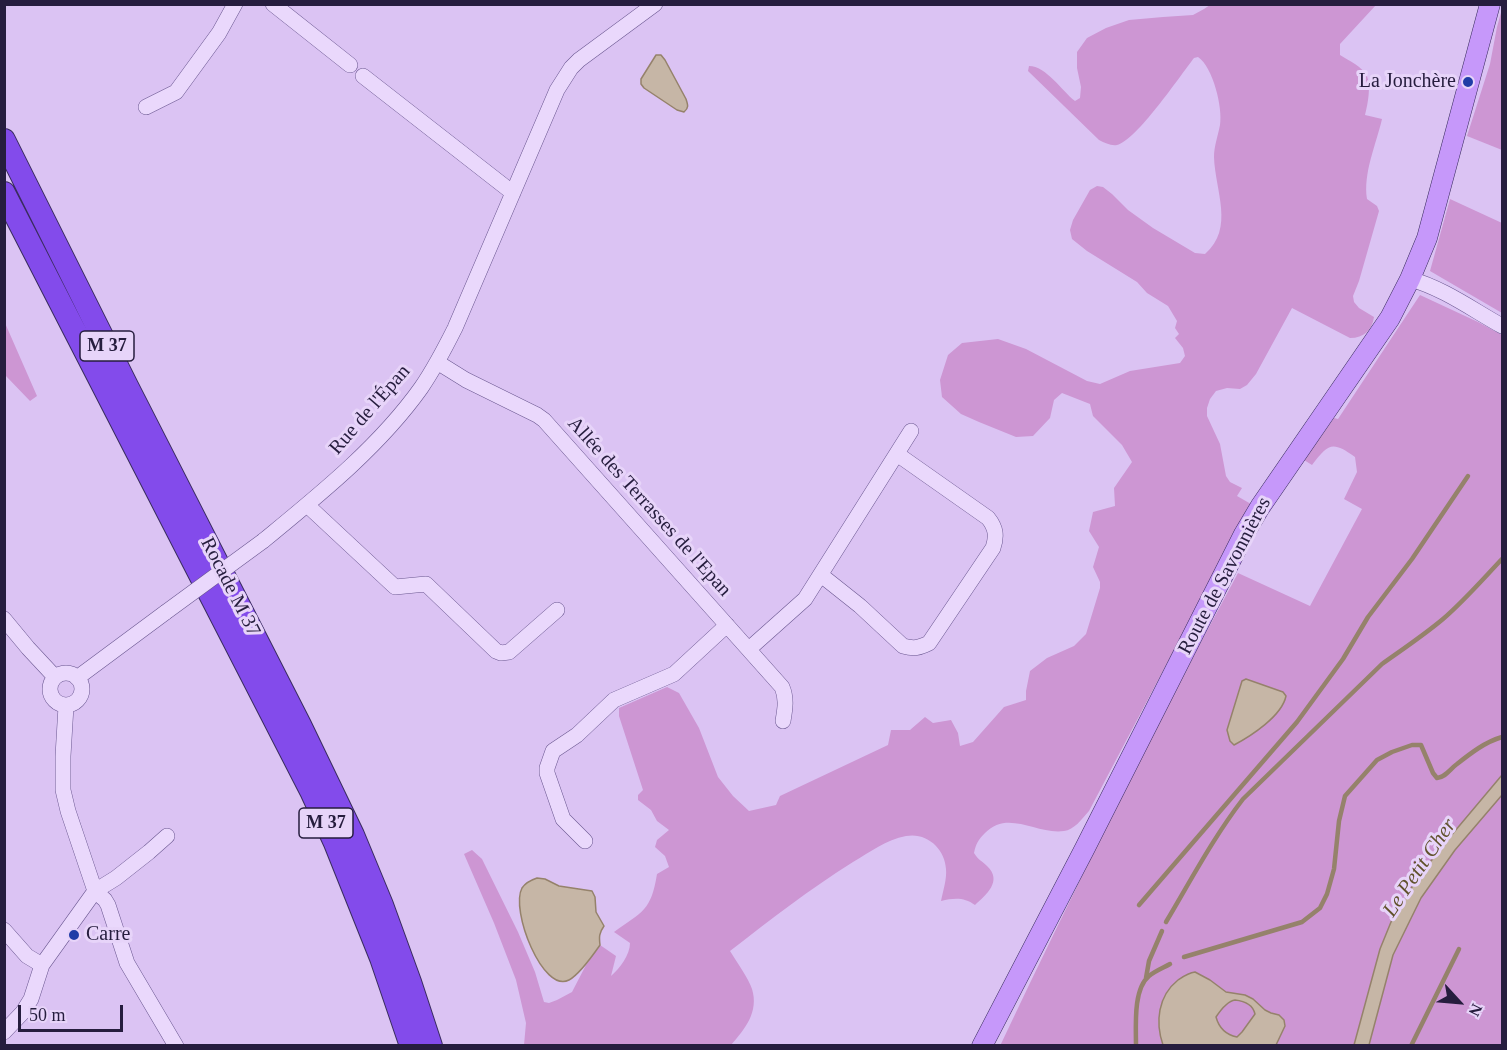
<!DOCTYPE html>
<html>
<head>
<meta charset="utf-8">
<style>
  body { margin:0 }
  #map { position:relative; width:1507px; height:1050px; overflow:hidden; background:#dbc3f3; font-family:Georgia,serif }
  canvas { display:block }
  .frame { position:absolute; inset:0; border:6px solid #261d3e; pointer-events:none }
  .north { position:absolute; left:1429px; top:972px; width:60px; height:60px; -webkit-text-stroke:4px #e7d4f9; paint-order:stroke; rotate:116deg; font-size:16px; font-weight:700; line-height:24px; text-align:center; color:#261d3e }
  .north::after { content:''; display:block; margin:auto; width:21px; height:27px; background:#261d3e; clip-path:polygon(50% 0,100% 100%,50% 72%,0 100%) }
  .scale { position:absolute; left:18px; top:1005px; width:105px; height:27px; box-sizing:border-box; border:3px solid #261d3e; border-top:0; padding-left:8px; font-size:18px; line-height:21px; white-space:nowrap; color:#261d3e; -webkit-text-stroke:4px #e7d4f9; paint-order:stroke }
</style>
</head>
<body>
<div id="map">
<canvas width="1507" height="1050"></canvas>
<div class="frame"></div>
<div class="north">N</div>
<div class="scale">50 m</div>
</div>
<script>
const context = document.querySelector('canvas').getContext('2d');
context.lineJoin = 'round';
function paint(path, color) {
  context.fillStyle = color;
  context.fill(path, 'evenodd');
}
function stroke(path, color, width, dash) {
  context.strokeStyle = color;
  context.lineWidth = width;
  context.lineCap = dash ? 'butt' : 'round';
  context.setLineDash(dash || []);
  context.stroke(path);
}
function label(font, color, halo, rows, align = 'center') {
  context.font = font + ' Georgia,serif';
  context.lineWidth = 6;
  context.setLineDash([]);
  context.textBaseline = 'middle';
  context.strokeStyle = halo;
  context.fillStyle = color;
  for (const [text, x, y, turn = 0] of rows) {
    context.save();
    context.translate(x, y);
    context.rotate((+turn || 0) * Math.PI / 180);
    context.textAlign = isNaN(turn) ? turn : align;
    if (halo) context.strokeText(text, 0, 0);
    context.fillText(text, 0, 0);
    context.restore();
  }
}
const green = new Path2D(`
  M 1210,5 L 1376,5 L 1340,44 L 1340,55 C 1348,60 1363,67 1367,76 C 1371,87 1368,103 1365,115 L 1382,119 C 1376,145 1363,173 1367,199 L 1377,206 L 1379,211 L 1359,281 L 1353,296 L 1354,302 L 1359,308 L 1374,317 C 1372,330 1364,338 1350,338 L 1292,308 L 1256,374 L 1247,385 L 1240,389 L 1227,388 L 1216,391 L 1210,399 L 1207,408 L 1207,416 L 1220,444 L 1226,476 L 1230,482 L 1242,488 L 1237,496 L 1251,504 L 1089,811 C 1082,819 1074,830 1064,831 C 1037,835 1008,809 985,833 C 978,840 976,844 974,853 C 979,861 981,860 987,866 C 1003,881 986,895 975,905 C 964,897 954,898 941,901 C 943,891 947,879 946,869 C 945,849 927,832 906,836 C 886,840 870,852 853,862 C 810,889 770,920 730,951 C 736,961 749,979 752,989 C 759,1012 745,1029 731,1045 L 524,1045 L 526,1023 L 516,980 L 494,923 L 464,854 L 472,850 L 482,859 L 518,932 L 535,972 L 544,1002 L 549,1003 L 557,1000 L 572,992 L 586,965 L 600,945 L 616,956 L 611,976 C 620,968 630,955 630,943 L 614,932 C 643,911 651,911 657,874 L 669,867 L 665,856 L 655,847 L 657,840 L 669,830 L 657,821 L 651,810 L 638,800 L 638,795 L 643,790 L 619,716 L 619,708 L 667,687 L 679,693 L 699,728 L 718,777 L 733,796 L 749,811 L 776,805 L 780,796 L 888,745 L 891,730 L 910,730 L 925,717 L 933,723 L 951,720 L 958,733 L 960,746 L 973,742 L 1004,707 L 1026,700 L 1026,691 L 1030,671 L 1047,658 L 1074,646 L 1086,634 L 1100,588 L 1100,582 L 1093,567 L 1099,547 L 1089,531 L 1093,512 L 1115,506 L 1114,488 L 1132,462 L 1122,445 L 1093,416 L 1090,404 L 1062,393 L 1054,400 L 1050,418 L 1033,436 L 1016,437 L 979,422 L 961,414 L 942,397 L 940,380 L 948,355 L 962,343 L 998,339 L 1026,349 L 1087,381 L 1100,384 L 1130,371 L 1180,363 L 1185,356 L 1183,348 L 1175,338 L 1179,334 L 1175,328 L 1177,321 L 1168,306 L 1147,293 L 1137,282 L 1087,251 L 1072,239 L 1070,230 L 1073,220 L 1090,190 L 1097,186 L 1103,187 L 1112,194 L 1128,210 L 1153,228 L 1195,253 L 1205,254 C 1235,228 1215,191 1214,157 C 1214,146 1218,136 1220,125 C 1223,108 1213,67 1198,57 L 1194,58 C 1180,76 1136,141 1117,145 C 1111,146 1105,143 1099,140 L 1028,71 L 1029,66 C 1046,66 1062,91 1075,101 L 1080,98 L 1081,87 L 1077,68 L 1077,52 L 1087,38 L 1106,28 L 1129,20 L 1163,17 L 1193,15 L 1204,9 Z
  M 1502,9 L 1502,150 L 1467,136 L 1490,64 L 1497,27 Z
  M 1450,199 L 1502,223 L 1502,313 L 1430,271 Z
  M 1420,295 L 1478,322 L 1502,335 L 1502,1045 L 1000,1046 C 1076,886 1154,728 1238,573 L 1310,606 L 1362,509 L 1344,499 L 1357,472 L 1355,457 C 1332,440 1328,444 1312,465 L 1304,460 L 1334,418 L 1338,419 Z
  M 5,323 L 37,396 L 30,401 L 5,375 Z`);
const water = new Path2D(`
  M 656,55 L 661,55 L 665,60 L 686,99 C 688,105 689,108 684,112 L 677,110 L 644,88 L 641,84 L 641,79 Z
  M 1246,679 L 1283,692 L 1286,696 C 1282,716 1251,736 1234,745 L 1230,741 L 1227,730 L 1242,681 Z
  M 1502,775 L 1502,795 L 1455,850 L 1421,898 L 1393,955 L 1369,1045 L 1354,1045 L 1380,949 L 1391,922 L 1415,882 L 1444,844 Z
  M 537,878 L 545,879 L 559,886 L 592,891 L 595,897 L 596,912 L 604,926 C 599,933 599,937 600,945 C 593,955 580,974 569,980 C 543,994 510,910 522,888 C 526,882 531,880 537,878 Z
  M 1195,972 L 1210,980 L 1226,992 L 1245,995 L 1253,999 L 1265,1010 L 1271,1013 L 1279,1015 L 1284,1020 L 1285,1026 L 1276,1045 L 1163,1045 C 1155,1022 1158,996 1178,980 C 1184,976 1188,973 1195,972 ZM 1235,1000 C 1244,1001 1253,1005 1255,1014 L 1242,1032 L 1237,1037 C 1227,1035 1219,1028 1216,1017 C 1220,1011 1227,1001 1235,1000 Z`);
const stream = new Path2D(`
  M 1139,905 L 1297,722 L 1343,659 L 1368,617 L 1412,559 L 1468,476
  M 1166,922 C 1191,880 1213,838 1243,799 L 1382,664 C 1403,649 1424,635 1443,619 C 1464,601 1483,579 1502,559
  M 1184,957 L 1302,922 L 1320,908 L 1327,894 L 1334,869 L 1339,821 L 1345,796 L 1377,760 L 1392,752 L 1412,745 L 1421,745 L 1433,773 L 1437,778 C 1446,777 1450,769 1457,764 C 1471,753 1485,742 1502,737
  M 1146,978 L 1149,961 L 1162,931
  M 1136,1046 C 1136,1026 1133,989 1149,976 C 1155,971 1163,968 1170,964
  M 1411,1046 L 1459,949`);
const minor = new Path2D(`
  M 273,4 L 350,65
  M 363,76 L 513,193
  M 146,107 L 176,92 L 219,33 L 235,4
  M 1410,279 C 1443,288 1473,310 1502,326
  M 437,362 L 466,380 L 537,415 L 544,420 L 782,687 C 787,699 785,709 783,721
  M 307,505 L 395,587 L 426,584 L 496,651 L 501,653 L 509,652 L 557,610
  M 263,541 C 319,495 379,447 421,388 C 434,369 445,348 455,328 L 557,90 L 571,68 L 579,60 L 655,4
  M 821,575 L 860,606 L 903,646 C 914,649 919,648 929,643 L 993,548 C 997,536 996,528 988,518 L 897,454
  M 4,619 L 28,648 L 55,677
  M 749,649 L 805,599 L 911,431
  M50 689a16 16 0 1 1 32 0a16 16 0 1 1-32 0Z
  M 77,678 L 166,612
  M 66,706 L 63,756 L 63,790 L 68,811 L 95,891 L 105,900 L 108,905 L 127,963 L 176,1046
  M 585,841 L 563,819 L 547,773 L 547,768 L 553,751 L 577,735 L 614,700 L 674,674 L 727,625
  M 4,930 L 27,956 L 42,965
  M 4,1032 L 23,1012 L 31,999 L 42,965 L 95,891 L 116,878 L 149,852 L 167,836`);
const major = new Path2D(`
  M 982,1046 L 1085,848 L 1244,534 L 1260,507 L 1390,318 L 1410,279 L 1427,238 L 1490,4`);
const highway = new Path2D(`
  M 4,140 L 127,386 L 300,725 L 353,835 L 382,905 L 410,982 L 431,1046
  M 4,193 L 311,791 L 335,843 L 381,958 L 411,1046`);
const minorBridge = new Path2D(`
  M 166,612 L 263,541`);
const markers = [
  [1468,82,6,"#203da7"],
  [74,935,6,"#203da7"]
];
const shields = [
  [107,346,54],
  [326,823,54]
];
const shieldNames = [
  ["M 37",107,346],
  ["M 37",326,823]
];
const poiNames = [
  ["La Jonchère",1456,82],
  ["Carre",86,935,"left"]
];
const streetNames = [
  ["Rue de l'Épan",370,410,-49],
  ["Allée des Terrasses de l'Epan",649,507,48],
  ["Route de Savonnières",1225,576,-62],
  ["Rocade M 37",230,587,63]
];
const waterNames = [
  ["Le Petit Cher",1420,868,-56]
];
paint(green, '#cd96d3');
paint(water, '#c6b6a6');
stroke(water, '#95826b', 1.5);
stroke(stream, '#95826b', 4.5);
stroke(minor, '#6a5790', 16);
stroke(major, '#392c5e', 21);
stroke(highway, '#392c5e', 24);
stroke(minor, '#ead8fc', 15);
stroke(major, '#c698fa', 20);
stroke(highway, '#834beb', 22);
stroke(minorBridge, '#6a5790', 16, []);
stroke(minorBridge, '#ead8fc', 15);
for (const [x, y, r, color] of markers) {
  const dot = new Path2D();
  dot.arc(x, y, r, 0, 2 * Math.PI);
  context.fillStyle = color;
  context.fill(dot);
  stroke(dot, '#e7d4f9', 2);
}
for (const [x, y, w] of shields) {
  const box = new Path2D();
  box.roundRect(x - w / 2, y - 15, w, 30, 4.5);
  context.fillStyle = '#e7d4f9';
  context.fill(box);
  stroke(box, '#261d3e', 1.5);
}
label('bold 18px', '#261d3e', null, shieldNames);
label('20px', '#261d3e', '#e7d4f9', poiNames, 'right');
label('20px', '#261d3e', '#e7d4f9', streetNames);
label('italic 21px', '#60512b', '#e7d4f9', waterNames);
</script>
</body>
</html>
